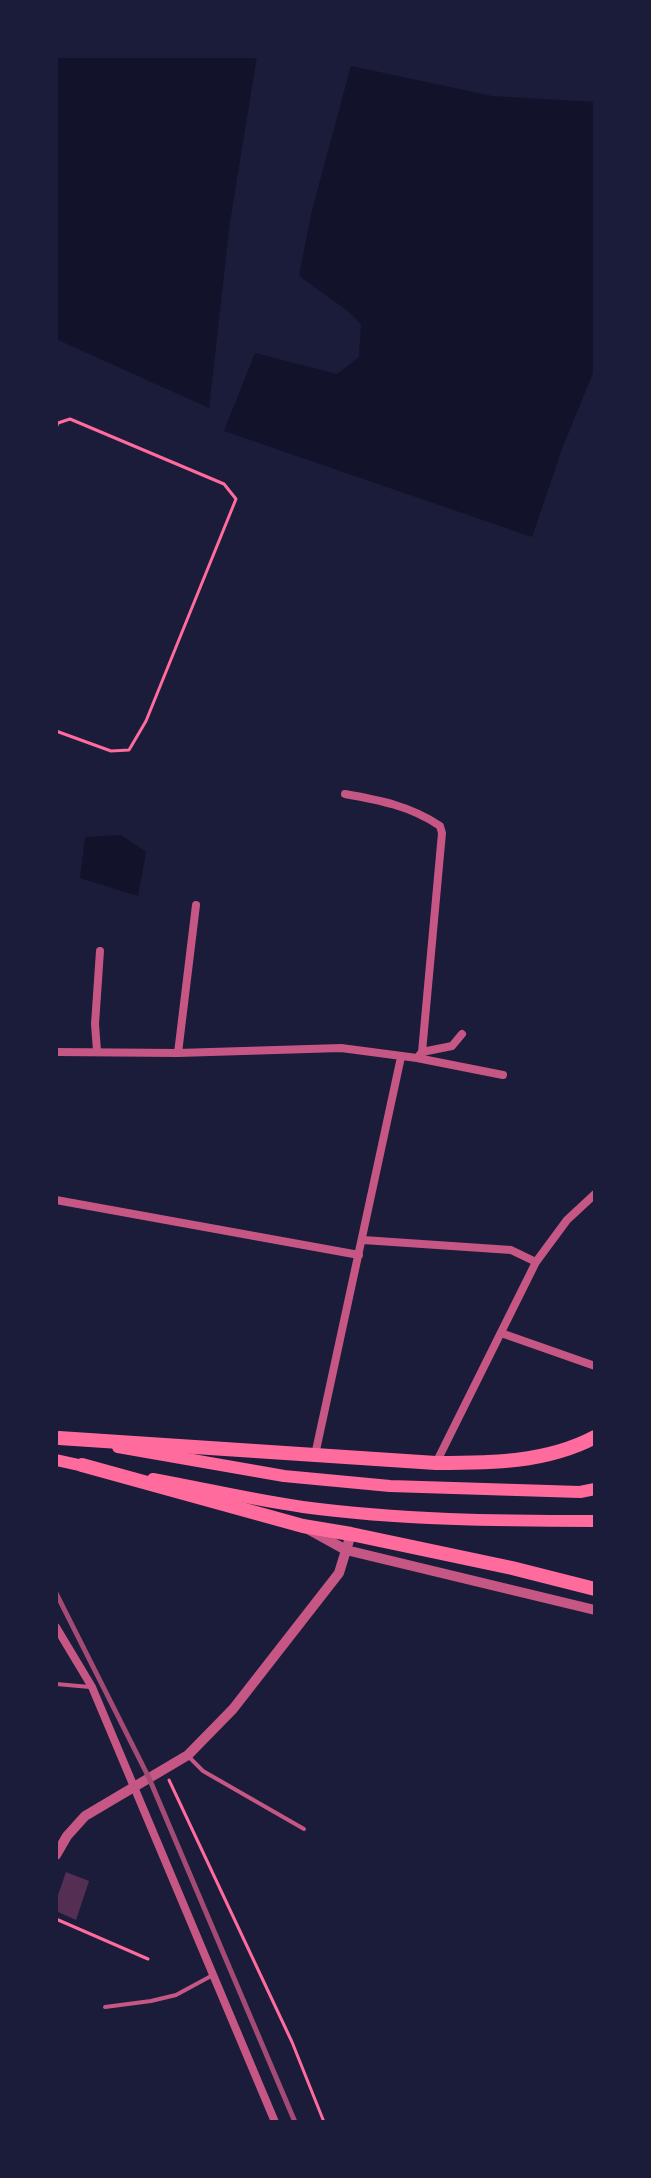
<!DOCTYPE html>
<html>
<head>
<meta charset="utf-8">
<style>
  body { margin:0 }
  #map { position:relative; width:651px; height:2178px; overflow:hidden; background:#1b1b3a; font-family:"Libre Baskerville",serif }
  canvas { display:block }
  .frame { position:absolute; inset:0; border:58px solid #1b1b3a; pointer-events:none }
</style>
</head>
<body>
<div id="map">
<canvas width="651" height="2178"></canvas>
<div class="frame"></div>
</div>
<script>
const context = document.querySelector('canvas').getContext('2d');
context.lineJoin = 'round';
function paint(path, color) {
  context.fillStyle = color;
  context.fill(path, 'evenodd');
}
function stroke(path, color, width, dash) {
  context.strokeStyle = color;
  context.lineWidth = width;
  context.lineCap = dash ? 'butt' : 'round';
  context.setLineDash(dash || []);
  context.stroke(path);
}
const water = new Path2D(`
  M 56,56 L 257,56 L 230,222 L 209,408 L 56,339 Z
  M 351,66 L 492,96 L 595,102 L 595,368 L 562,449 L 532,537 L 224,431 L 255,353 L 337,374 L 359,357 L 361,324 L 348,311 L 299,276 L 312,210 Z
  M 121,835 L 146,852 L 138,896 L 80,878 L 85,837 Z`);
const building = new Path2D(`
  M 66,1872 L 89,1881 L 76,1920 L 56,1911 L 56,1901 Z`);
const path = new Path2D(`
  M 56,428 L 58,423 L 70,419 L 224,484 L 236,499 L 146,721 L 129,750 L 111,751 L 56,731
  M 169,1780 L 292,2042 L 324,2122
  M 56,1919 L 148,1959`);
const service = new Path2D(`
  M 56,1684 L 90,1687
  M 188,1756 L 203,1771 L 304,1829
  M 105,2007 L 151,2001 L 176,1995 L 213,1975`);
const minor = new Path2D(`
  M 345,794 C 379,800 411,806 440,826 L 442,833 L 422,1052 L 417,1058
  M 97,1051 L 95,1024 L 100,951
  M 56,1052 L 178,1053 L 341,1048 L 417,1058 L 503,1075
  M 422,1052 L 452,1046 L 462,1034
  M 178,1053 L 196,905
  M 56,1200 L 359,1255
  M 363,1240 L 511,1250 L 536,1262
  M 501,1333 L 595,1366
  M 315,1455 L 401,1057
  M 436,1463 L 536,1262 L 567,1220 L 595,1194
  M 56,1627 L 92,1687 L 275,2122`);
const tertiary = new Path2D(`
  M 308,1529 L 346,1550 L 595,1610
  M 56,1855 L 67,1836 L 85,1816 L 188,1755 L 233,1709 L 339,1573 L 351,1534`);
const primary = new Path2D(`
  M 118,1447 L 284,1476 L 390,1486 L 580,1492 L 595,1489
  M 56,1460 L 88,1467
  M 153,1479 C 203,1488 253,1500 303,1507 C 400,1520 497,1521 595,1521`);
const motorway = new Path2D(`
  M 59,1438 L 436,1463 C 490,1463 546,1463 595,1437
  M 82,1465 L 303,1526 L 351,1534 L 512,1568 L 595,1589`);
const rail = new Path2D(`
  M 56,1593 L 149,1778 L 295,2122`);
paint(water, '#12122b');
paint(building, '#542f53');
stroke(path, '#ff6b9d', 3);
stroke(service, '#c65784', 4);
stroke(minor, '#c65784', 8);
stroke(tertiary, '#c65784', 10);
stroke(primary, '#ff6b9d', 12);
stroke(motorway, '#ff6b9d', 14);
stroke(rail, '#a44b75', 5);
</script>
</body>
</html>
